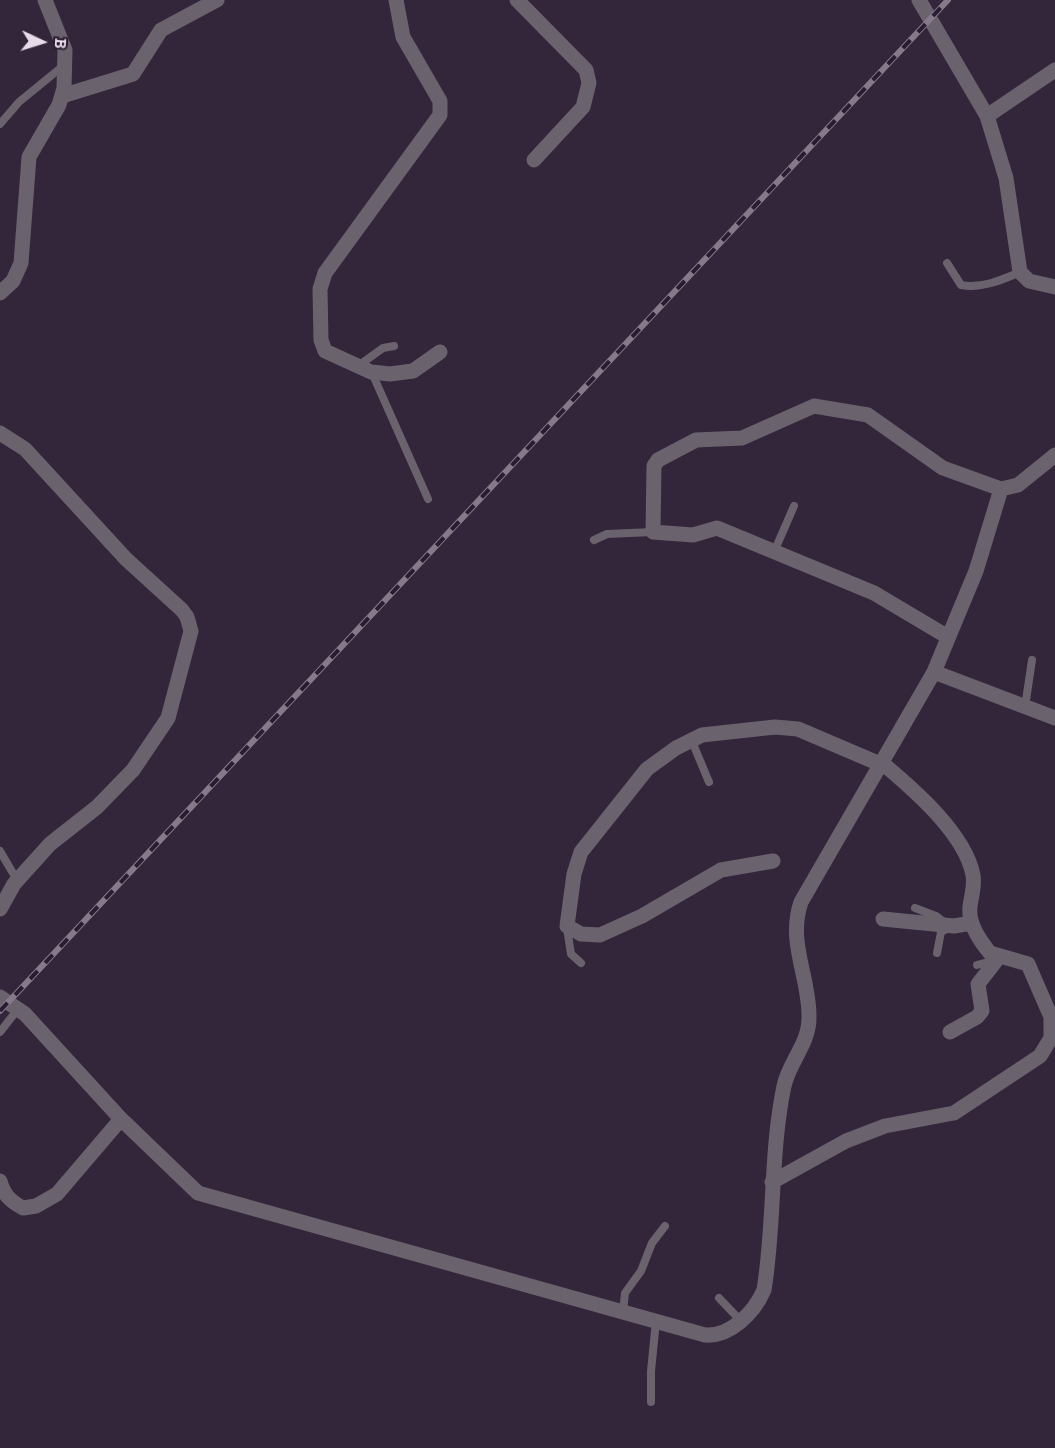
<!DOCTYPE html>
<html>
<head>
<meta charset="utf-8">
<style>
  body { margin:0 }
  #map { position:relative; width:1055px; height:1448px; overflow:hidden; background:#33253a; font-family:"Space Grotesk",sans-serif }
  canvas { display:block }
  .north { position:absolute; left:12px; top:12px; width:60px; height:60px; -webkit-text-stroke:4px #291b30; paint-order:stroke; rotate:94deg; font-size:16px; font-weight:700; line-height:24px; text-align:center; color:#e5dbe9 }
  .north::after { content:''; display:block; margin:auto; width:21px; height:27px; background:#e5dbe9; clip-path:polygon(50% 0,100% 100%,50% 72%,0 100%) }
</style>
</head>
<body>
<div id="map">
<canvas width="1055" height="1448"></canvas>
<div class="north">B</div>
</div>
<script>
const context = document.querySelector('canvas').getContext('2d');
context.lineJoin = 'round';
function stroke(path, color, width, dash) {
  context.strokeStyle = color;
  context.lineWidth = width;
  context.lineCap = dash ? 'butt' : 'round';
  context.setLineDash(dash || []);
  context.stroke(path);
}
const lane = new Path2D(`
  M 0,124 L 19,102 L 63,66
  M 947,263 L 961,285 C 981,289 1002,280 1020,272
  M 358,366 L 383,348 L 394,346
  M 372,373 L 428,499
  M 594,540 L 607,534 L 653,532
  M 774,552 L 794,506
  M 1025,707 L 1032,660
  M 691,739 L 709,782
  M 0,851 L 17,880
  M 915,908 L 936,916 L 945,923
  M 567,928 L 571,954 L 581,963
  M 937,953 L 941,932 L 949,928
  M 977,965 L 995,960
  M 0,1032 L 18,1009
  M 719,1298 L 740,1320
  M 623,1312 L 625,1293 L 641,1271 L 652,1243 L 665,1226
  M 651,1402 L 651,1371 L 656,1321`);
const street = new Path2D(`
  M 396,0 L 403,37 L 440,101 L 440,115 L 325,273 L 320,289 L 321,340 L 325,351 L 371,372 L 390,374 L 413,371 L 440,352
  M 517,0 L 586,70 L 589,83 L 583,107 L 534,160
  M 919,0 L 987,116 L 1006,178 L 1020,272 L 1029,281 L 1055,287
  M 62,96 L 133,74 L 161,30 L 217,0
  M 987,116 L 1055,70
  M 0,293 L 13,281 L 21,263 L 29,157 L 59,105 L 64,88 L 65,50 L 45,0
  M 0,433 L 25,449 L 126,559 L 182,610 L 187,617 L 191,631 L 168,718 L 133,770 L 97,807 L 50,844 L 14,884 L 0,909
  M 948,637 L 874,593 L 717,528 L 693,535 L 653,532 L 654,466 L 658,460 L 696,440 L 742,438 L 814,406 L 868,415 L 943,468 L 1001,489 L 1018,485 L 1055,455
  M 934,672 L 1055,718
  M 773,861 L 721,870 L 642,916 L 600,935 L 581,934 L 567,926 L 574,874 L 581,852 L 647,769 L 676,748 L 702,735 L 775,727 L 798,729 L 880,764
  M 883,919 L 954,926 L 972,923
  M 0,997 L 25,1014 L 121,1119 L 198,1193 L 705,1335 C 730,1337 754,1313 764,1290 C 775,1223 770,1153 784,1086 C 789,1062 809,1044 809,1018 C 810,978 787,943 801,902 L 934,672 L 976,571 L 1001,489
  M 950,1032 L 977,1017 L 982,1011 L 978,984 L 999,957
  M 0,1181 C 4,1195 10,1201 23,1208 L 36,1206 L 57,1194 L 121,1119
  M 772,1182 L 846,1141 L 885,1126 L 954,1113 L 1040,1056 L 1051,1038 L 1051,1017 L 1028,964 L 990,953 C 980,941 968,923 970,907 C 971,897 975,886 973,875 C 965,833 912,788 881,762`);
const rail = new Path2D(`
  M 0,1011 L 948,0`);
stroke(lane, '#6a626d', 8);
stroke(street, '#6a626d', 15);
stroke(rail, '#85798a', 6);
stroke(rail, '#291b30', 4, [11]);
</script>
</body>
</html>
